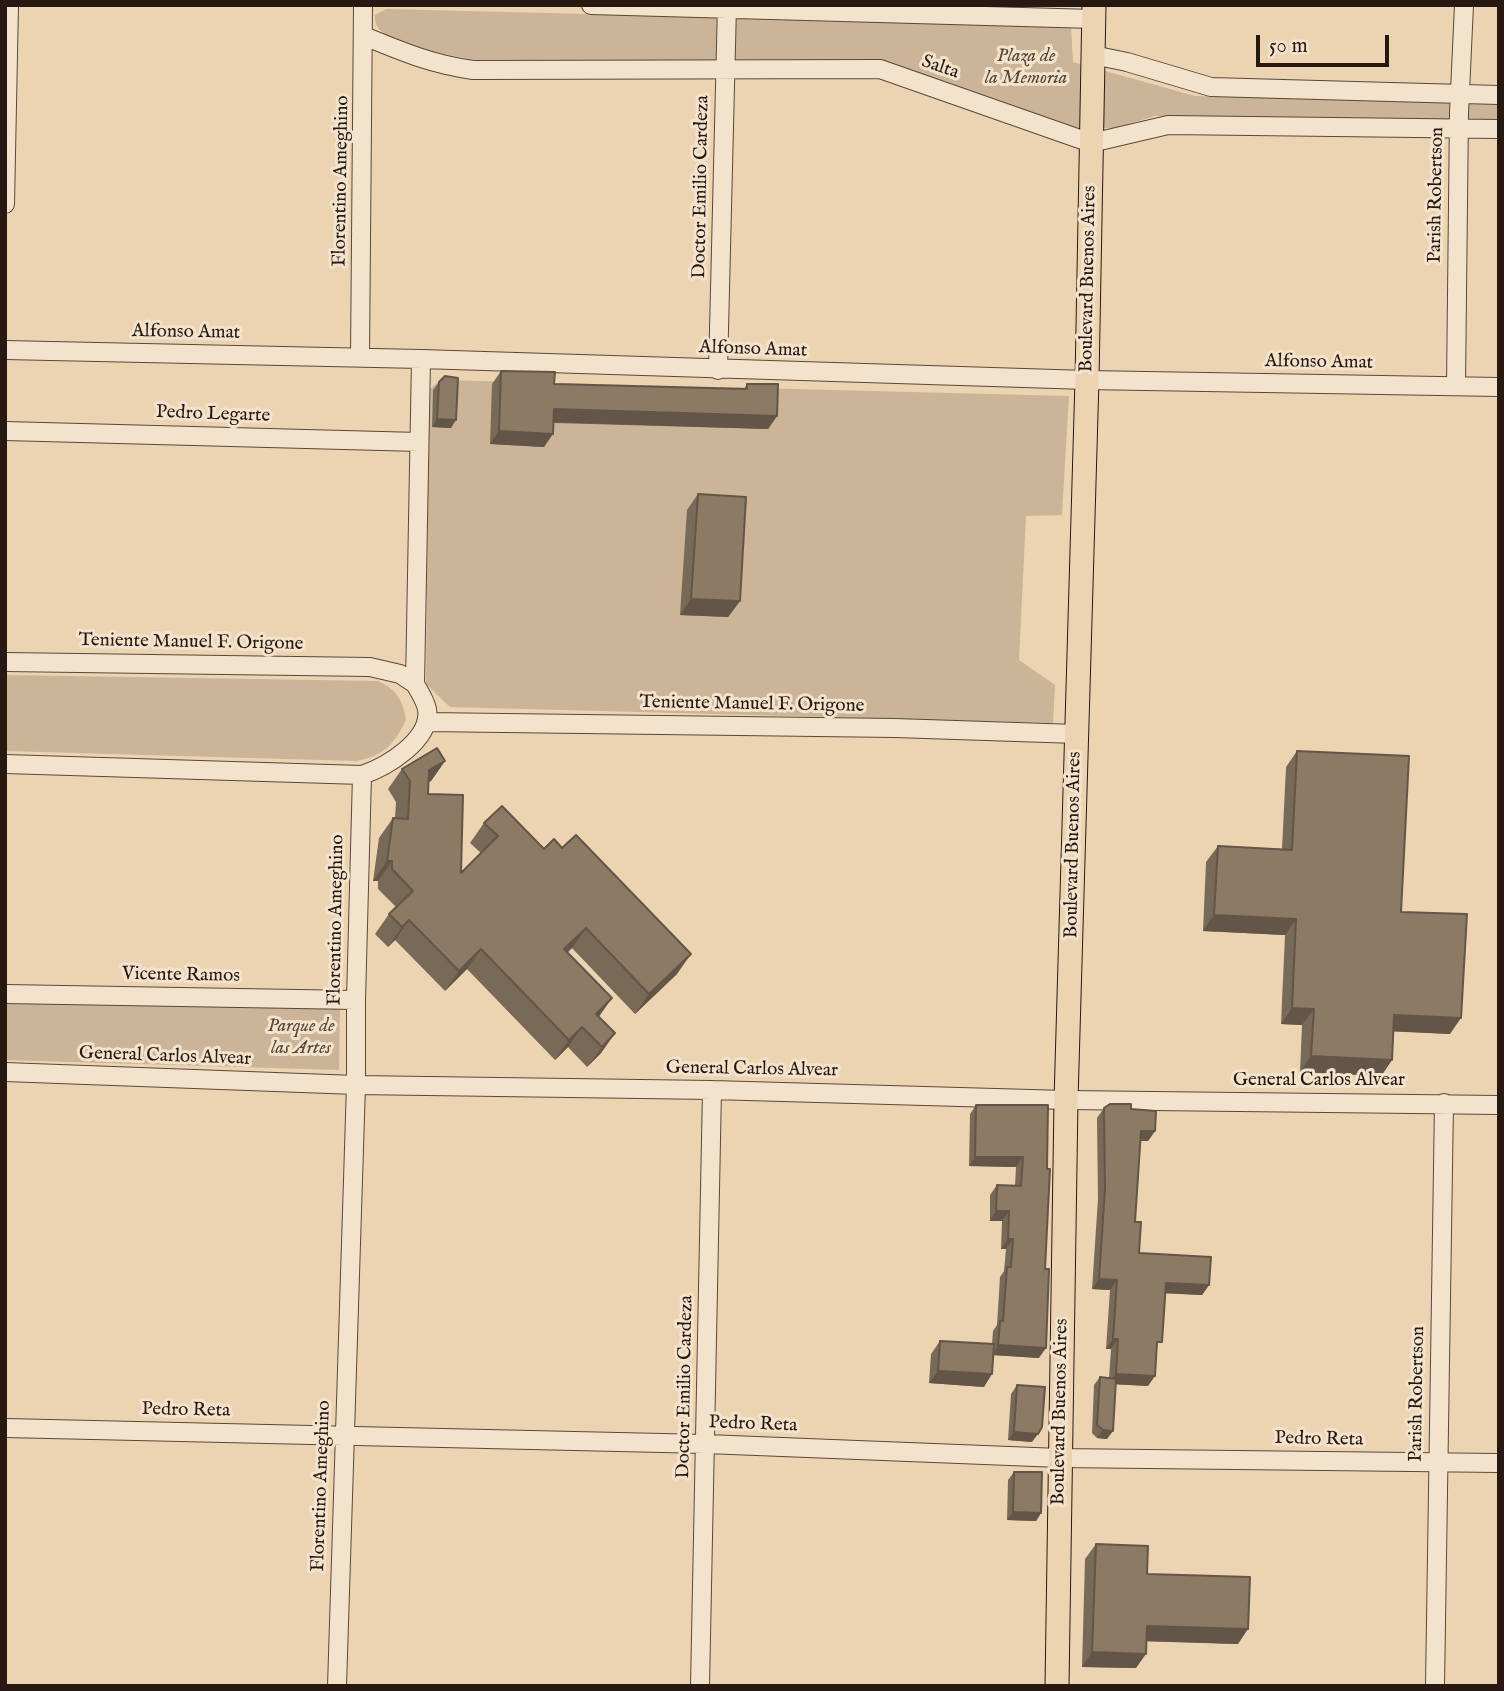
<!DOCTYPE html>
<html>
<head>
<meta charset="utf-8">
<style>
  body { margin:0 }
  #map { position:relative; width:1504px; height:1691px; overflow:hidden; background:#ecd4b2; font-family:"IM FELL English",serif }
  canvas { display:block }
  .frame { position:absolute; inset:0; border:7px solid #271912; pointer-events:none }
  .scale { position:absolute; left:1256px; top:35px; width:133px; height:32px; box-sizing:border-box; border:4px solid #271912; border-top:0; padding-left:9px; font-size:21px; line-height:24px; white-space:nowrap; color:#271912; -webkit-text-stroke:5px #f3e3cd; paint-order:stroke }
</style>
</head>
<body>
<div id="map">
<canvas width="1504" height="1691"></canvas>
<div class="frame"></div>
<div class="scale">50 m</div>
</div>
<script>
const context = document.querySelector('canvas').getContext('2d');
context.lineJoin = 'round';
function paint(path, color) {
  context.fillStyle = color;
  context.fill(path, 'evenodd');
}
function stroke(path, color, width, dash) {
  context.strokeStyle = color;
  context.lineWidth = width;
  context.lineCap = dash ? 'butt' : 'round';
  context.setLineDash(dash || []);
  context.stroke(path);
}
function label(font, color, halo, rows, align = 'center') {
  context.font = font + ' "IM FELL English",serif';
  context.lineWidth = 6;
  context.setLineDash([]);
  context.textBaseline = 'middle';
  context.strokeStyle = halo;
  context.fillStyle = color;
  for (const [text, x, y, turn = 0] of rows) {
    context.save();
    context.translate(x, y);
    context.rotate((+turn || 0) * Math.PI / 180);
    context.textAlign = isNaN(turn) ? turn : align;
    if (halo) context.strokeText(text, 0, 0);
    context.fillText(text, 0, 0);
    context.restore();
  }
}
const green = new Path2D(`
  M 386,9 L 1071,26 L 1073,62 L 1195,96 L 1499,103 L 1499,122 L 1155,116 L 1115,128 L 1071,128 L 879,65 L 474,60 C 453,55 386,45 377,26 C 375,23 375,19 375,15 Z
  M 440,380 L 1069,396 L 1062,515 L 1026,516 L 1019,660 L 1055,685 L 1053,723 L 450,707 L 426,684 L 429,390 Z
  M 5,675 L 378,681 C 397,690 403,700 406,720 C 394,745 383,756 356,761 L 5,751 Z
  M 5,1001 L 340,1008 L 339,1070 L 5,1060 Z`);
const minor = new Path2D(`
  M 591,5 L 1094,19
  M 364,36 C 403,52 431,64 473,70 L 880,69 L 1091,143 L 1168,125 L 1499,129
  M 1093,55 L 1127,62 L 1211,87 L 1499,95
  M 5,204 L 9,5
  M 5,350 L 421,359 L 1087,380 L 1499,387
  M 360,357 L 363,5
  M 718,370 L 727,5
  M 1456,386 L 1459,113 L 1464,5
  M 5,431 L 419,442
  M 5,662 L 370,667 L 400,674 L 415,684
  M 426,722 L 895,728 L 1077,734
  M 5,764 L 362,775 C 386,767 432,740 427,709 C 425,700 419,691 415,684 L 421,359
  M 5,994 L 356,1000
  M 5,1072 L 356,1085 L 712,1090 L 1066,1100 L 1499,1105
  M 5,1428 L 706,1444 L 1060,1458 L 1499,1463
  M 337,1686 L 356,1085 L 356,1000 L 362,775
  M 700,1686 L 712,1090
  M 1435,1686 L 1444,1103`);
const major = new Path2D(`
  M 1057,1686 L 1066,1100 L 1087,380 L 1094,5`);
const wall = new Path2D(`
  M 501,371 L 554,384 L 744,389 L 747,384 L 777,416 L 768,429 L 554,423 L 544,447 L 490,444 L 492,384 Z
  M 439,382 L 451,428 L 432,427 L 433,390 Z
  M 698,494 L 740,601 L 728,617 L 680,615 L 687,510 Z
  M 1297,751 L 1401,912 L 1450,1034 L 1394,1031 L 1392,1060 L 1381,1076 L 1300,1072 L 1302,1025 L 1281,1024 L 1285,935 L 1203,931 L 1206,862 L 1218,846 L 1282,849 L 1286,767 Z
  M 445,761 L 431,781 L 428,782 L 428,794 L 461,873 L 481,853 L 470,843 L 484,823 L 544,849 L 677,974 L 635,1014 L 572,948 L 568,952 L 599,1017 L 615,1033 L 601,1053 L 587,1067 L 568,1047 L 555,1060 L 467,969 L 445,991 L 395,940 L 388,947 L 375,934 L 389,914 L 396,907 L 378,889 L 378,881 L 373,881 L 379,838 L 393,818 L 395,818 L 396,802 L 388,789 L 402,769 Z
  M 976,1105 L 1048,1105 L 1039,1358 L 993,1355 L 984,1387 L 929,1383 L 931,1354 L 940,1341 L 992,1344 L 993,1331 L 997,1325 L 1000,1277 L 1004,1271 L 1006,1249 L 1001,1249 L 1002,1221 L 990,1221 L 990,1195 L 997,1185 L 1015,1186 L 1016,1167 L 969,1166 L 970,1114 Z
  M 1104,1108 L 1131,1109 L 1155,1131 L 1148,1141 L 1140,1141 L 1135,1222 L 1139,1253 L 1209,1285 L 1202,1295 L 1165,1293 L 1157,1349 L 1148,1386 L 1115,1384 L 1107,1439 L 1097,1438 L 1092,1433 L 1094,1385 L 1100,1377 L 1109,1378 L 1111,1349 L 1106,1349 L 1110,1290 L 1092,1289 L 1098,1199 L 1097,1118 Z
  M 1017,1385 L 1032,1442 L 1008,1440 L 1011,1394 Z
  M 1014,1472 L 1041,1513 L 1036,1521 L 1007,1520 L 1008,1480 Z
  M 1096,1544 L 1147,1574 L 1238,1644 L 1147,1641 L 1136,1668 L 1082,1667 L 1085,1559 Z`);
const shadedWall = new Path2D(`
  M 554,409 L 777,416 L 768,429 L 545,422 Z
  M 437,419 L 456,420 L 451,428 L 432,427 Z
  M 499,431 L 553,434 L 544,447 L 490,444 Z
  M 691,599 L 740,601 L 728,617 L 680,615 Z
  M 445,761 L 431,781 L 415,790 L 429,770 Z
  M 387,861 L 392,861 L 378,881 L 373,881 Z
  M 1214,915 L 1296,919 L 1285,935 L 1203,931 Z
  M 409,920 L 395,940 L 388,947 L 402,927 Z
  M 586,928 L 572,948 L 550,969 L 564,949 Z
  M 481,949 L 467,969 L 445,991 L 459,971 Z
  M 691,954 L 677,974 L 635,1014 L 649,994 Z
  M 612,998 L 598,1018 L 596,1014 Z
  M 1292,1008 L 1314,1009 L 1302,1025 L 1281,1024 Z
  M 1394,1015 L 1461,1018 L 1450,1034 L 1383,1031 Z
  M 582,1027 L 568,1047 L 555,1060 L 569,1040 Z
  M 615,1033 L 601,1053 L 587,1067 L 602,1047 Z
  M 1311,1056 L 1392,1060 L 1381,1076 L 1300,1072 Z
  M 1141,1131 L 1155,1131 L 1148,1141 L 1134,1141 Z
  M 975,1157 L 1023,1157 L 1016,1167 L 969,1166 Z
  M 996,1211 L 1009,1211 L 1002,1221 L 990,1221 Z
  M 1008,1239 L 1013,1239 L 1006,1249 L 1001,1249 Z
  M 1099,1279 L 1117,1280 L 1110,1290 L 1092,1289 Z
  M 1166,1283 L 1209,1285 L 1202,1295 L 1159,1293 Z
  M 1113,1339 L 1118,1339 L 1111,1349 L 1106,1349 Z
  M 998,1345 L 1046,1348 L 1039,1358 L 992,1355 Z
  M 938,1371 L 992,1374 L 984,1387 L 929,1383 Z
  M 1116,1374 L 1155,1376 L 1148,1386 L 1109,1384 Z
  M 1103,1430 L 1113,1431 L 1107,1439 L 1097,1438 Z
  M 1014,1432 L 1038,1434 L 1032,1442 L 1008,1440 Z
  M 1013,1512 L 1041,1513 L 1036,1521 L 1007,1520 Z
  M 1147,1626 L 1248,1629 L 1238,1644 L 1137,1641 Z
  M 1092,1652 L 1146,1654 L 1136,1668 L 1082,1667 Z`);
const building = new Path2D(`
  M 501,371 L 555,372 L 554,384 L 747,389 L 747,384 L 778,384 L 777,416 L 554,409 L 553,434 L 499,431 Z
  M 445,376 L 458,378 L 456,420 L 437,419 L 439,382 Z
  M 698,494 L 746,497 L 740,601 L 691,599 Z
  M 437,748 L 445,761 L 429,770 L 428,794 L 463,795 L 461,873 L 498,836 L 484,823 L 502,806 L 544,849 L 554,839 L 562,848 L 576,835 L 691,954 L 649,994 L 586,928 L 564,949 L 612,998 L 596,1014 L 615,1033 L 602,1047 L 582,1027 L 569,1040 L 481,949 L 459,971 L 409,920 L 402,927 L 389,914 L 413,891 L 392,869 L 392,861 L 387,861 L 393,818 L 408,819 L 410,781 L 402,769 Z
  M 1297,751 L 1409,756 L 1401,912 L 1467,914 L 1461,1018 L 1394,1015 L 1392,1060 L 1311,1056 L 1314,1009 L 1292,1008 L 1296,919 L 1214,915 L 1218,846 L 1292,850 Z
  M 1110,1104 L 1131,1104 L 1131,1109 L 1156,1111 L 1155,1131 L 1141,1131 L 1135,1222 L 1141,1222 L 1139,1253 L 1211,1257 L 1209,1285 L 1166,1283 L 1162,1342 L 1157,1342 L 1155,1376 L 1116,1374 L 1118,1339 L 1113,1339 L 1117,1280 L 1099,1279 L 1105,1189 L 1104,1108 Z
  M 976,1105 L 1048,1105 L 1047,1169 L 1050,1169 L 1045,1269 L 1049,1269 L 1046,1348 L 998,1345 L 1000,1321 L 1003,1321 L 1007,1267 L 1011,1267 L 1013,1239 L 1008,1239 L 1009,1211 L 996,1211 L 997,1185 L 1021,1186 L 1023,1157 L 975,1157 Z
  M 940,1341 L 994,1344 L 992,1374 L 938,1371 Z
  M 1100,1377 L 1116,1379 L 1113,1431 L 1103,1430 L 1097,1425 Z
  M 1017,1385 L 1045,1387 L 1042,1427 L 1038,1434 L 1014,1432 Z
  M 1014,1472 L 1042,1472 L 1041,1513 L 1013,1512 Z
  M 1096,1544 L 1148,1546 L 1147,1574 L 1250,1577 L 1248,1629 L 1147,1626 L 1146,1654 L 1092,1652 Z`);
const parkNames = [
  ["Plaza de",1026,57],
  ["la Memoria",1026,79],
  ["Parque de",301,1027],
  ["las Artes",301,1049]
];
const streetNames = [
  ["Salta",940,68,19],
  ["Florentino Ameghino",342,181,-89],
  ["Doctor Emilio Cardeza",702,187,-89],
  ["Parish Robertson",1437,195,-89],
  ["Boulevard Buenos Aires",1089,279,-89],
  ["Alfonso Amat",186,333,1],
  ["Alfonso Amat",753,350,2],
  ["Alfonso Amat",1319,363,1],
  ["Pedro Legarte",213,415,2],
  ["Teniente Manuel F. Origone",191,643,1],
  ["Teniente Manuel F. Origone",752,705,1],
  ["Boulevard Buenos Aires",1074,845,-89],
  ["Florentino Ameghino",337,920,-89],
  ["Vicente Ramos",181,976,1],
  ["General Carlos Alvear",165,1057,2],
  ["General Carlos Alvear",752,1070,1],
  ["General Carlos Alvear",1319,1081],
  ["Doctor Emilio Cardeza",686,1387,-89],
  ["Parish Robertson",1418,1394,-89],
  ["Pedro Reta",186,1411,1],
  ["Boulevard Buenos Aires",1061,1412,-89],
  ["Pedro Reta",753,1425,2],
  ["Pedro Reta",1319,1440,1],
  ["Florentino Ameghino",322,1486,-88]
];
paint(green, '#cbb497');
stroke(minor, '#58483a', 20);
stroke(major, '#271912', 25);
stroke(minor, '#f3e3cd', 18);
stroke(major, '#ecd4b2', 23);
paint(wall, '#796957');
paint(shadedWall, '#635547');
paint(building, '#8d7a65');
stroke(building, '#635547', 2);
label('italic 19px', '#58483a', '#f3e3cd', parkNames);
label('19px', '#271912', '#f3e3cd', streetNames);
</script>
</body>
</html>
